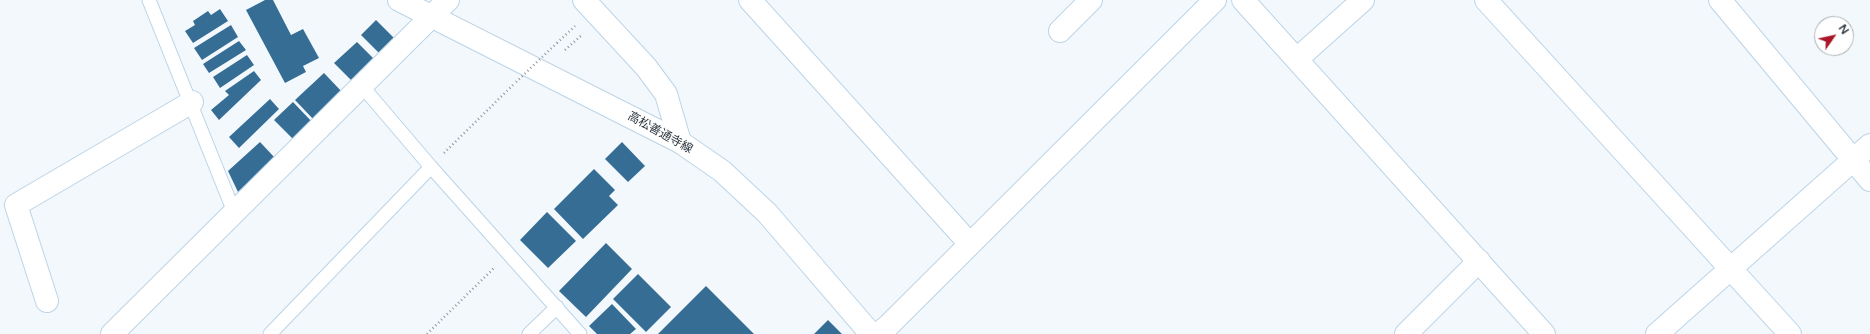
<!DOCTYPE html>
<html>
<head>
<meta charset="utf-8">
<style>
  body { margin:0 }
  #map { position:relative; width:1870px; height:334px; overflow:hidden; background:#f3f8fc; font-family:"Varela Round",sans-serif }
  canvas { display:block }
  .north { position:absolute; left:1814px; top:16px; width:40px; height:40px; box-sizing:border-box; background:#fff; border:1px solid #abafb2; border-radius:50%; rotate:56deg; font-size:11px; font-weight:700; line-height:16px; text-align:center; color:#2c363e }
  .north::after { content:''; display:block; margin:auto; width:14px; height:18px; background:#aa1529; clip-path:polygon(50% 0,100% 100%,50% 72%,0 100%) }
</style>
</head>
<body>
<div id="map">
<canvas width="1870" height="334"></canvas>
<div class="north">N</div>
</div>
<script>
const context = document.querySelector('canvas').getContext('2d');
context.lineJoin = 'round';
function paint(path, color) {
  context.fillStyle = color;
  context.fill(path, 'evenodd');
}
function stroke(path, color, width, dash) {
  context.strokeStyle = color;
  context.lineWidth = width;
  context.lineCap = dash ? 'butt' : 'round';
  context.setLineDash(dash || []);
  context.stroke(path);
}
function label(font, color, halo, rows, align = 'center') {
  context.font = font + ' "Varela Round","Noto Sans JP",sans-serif';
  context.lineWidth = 4;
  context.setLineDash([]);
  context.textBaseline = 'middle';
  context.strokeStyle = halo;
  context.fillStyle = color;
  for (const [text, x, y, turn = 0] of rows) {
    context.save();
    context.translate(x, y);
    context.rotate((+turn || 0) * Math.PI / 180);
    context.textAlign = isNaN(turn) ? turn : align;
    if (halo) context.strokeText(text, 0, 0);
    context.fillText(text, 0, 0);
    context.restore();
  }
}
const building = new Path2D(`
  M 265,0 L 273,0 L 291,35 L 303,29 L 319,58 L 303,66 L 306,72 L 285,83 L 246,10 Z
  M 220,9 L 228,21 L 193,43 L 185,31 L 195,25 L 193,21 L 208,11 L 211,15 Z
  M 376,20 L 394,38 L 379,53 L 361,35 Z
  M 231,25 L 238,37 L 202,60 L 194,48 Z
  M 239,41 L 246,50 L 209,73 L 203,64 Z
  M 357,42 L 374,59 L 352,81 L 334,63 Z
  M 247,55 L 254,65 L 220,88 L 213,77 Z
  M 254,71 L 261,80 L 219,120 L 211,110 L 229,95 L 225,91 Z
  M 324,73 L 343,93 L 314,120 L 295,100 Z
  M 270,99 L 279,109 L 239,148 L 229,137 Z
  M 293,102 L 314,124 L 295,141 L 274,120 Z
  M 260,142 L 275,158 L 238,192 L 228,171 Z
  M 622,142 L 645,166 L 628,182 L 605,159 Z
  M 594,169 L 615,190 L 609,196 L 618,205 L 583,239 L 554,209 Z
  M 547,212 L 576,241 L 548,268 L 520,240 Z
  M 606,243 L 632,269 L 586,317 L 559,291 Z
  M 638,274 L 671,307 L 646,332 L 613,299 Z
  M 706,286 L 754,334 L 658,334 Z
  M 612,304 L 636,329 L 630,334 L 597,334 L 589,326 Z
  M 828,320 L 842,334 L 814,334 Z`);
const path = new Path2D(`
  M 557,43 L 575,26
  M 565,50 L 583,34
  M 444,153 L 513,85
  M 427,334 L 495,267`);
const service = new Path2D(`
  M 149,0 L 234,212
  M 362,86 L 431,167 L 580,334
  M 270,334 L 431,167
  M 529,334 L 557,307`);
const minor = new Path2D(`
  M 584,0 L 646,67 L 666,94 L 680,142
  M 750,0 L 970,244
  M 1243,0 L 1544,334
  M 1486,0 L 1790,334
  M 1720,0 L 1870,180
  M 1060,31 L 1091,0
  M 1297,59 L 1363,0
  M 47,301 L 16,205 L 192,102
  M 112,334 L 448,0
  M 878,334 L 889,325 L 1215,0
  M 1406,334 L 1479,261
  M 1657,334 L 1870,145`);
const primary = new Path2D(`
  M 399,0 L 680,142 L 722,171 L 767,213 L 871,334`);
const pathBridge = new Path2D(`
  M 516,82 L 557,43`);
const streetNames = [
  ["高松善通寺線",660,133,29]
];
paint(building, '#366d94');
stroke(service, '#bbd4e7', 15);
stroke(minor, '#bbd4e7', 24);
stroke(primary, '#bbd4e7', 24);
stroke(path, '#8f969c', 2.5, [1, 3]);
stroke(service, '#fff', 13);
stroke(minor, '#fff', 22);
stroke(primary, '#fff', 22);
stroke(pathBridge, '#8f969c', 2.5, [1, 3]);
label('12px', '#2c363e', '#fff', streetNames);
</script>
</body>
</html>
